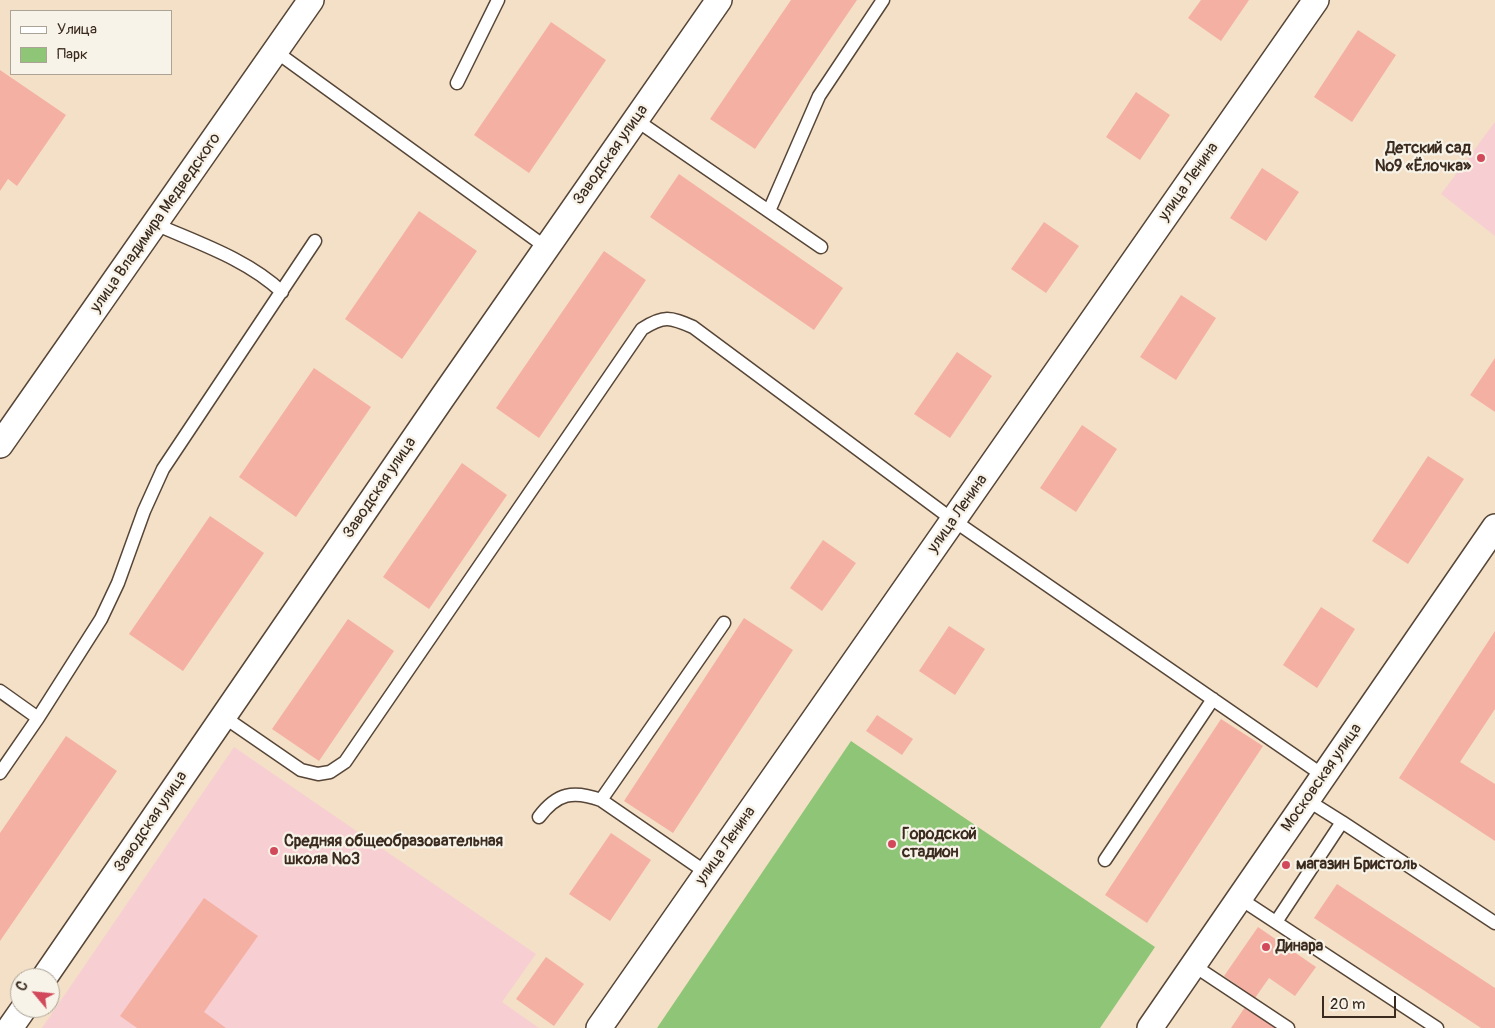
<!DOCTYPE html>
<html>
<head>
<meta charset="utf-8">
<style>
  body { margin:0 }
  #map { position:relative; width:1495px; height:1028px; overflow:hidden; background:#f3e0c6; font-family:Pangolin,sans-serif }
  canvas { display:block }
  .legend { position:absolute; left:10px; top:10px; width:162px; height:65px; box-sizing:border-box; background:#f7f3e8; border:1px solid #aca397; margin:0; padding:6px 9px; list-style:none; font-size:15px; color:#3b2a1e }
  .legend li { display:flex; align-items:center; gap:10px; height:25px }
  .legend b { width:25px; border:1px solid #aca397 }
  .north { position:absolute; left:10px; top:968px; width:50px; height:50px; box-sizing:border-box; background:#f7f3e8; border:1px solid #aca397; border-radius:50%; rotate:298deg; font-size:14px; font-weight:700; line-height:20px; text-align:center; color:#3b2a1e }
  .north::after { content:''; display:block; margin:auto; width:18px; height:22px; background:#d1495b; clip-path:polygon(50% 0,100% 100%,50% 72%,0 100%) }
  .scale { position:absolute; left:1322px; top:996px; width:74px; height:22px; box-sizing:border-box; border:2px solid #3b2a1e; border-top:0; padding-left:6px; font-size:15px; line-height:18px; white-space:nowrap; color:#3b2a1e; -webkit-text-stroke:4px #f7f3e8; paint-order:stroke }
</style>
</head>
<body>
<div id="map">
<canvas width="1495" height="1028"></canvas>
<ul class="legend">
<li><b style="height:6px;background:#fff"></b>Улица</li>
<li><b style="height:14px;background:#8fc577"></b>Парк</li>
</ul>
<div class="north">С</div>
<div class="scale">20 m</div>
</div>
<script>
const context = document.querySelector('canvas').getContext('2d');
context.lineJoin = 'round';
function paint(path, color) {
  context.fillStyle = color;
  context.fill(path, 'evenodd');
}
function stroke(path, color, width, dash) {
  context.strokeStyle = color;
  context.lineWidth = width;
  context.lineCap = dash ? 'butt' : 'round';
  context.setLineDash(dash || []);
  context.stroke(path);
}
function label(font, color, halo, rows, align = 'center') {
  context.font = font + ' Pangolin,sans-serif';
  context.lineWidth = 4.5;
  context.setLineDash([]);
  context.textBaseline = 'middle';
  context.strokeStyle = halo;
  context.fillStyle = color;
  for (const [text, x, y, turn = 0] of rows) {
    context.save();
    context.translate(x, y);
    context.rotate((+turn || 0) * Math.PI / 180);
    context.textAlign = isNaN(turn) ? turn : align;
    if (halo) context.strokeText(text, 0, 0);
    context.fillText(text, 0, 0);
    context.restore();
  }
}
const built = new Path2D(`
  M 1495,122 L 1495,236 L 1441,194 Z
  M 234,747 L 536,954 L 502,1002 L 539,1028 L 42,1028 Z`);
const green = new Path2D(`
  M 851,741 L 1155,947 L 1100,1028 L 657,1028 Z`);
const building = new Path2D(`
  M 791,0 L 857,0 L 755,149 L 710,119 Z
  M 1201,0 L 1249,0 L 1221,41 L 1188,18 Z
  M 551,22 L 606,60 L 529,173 L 474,135 Z
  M 1358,30 L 1396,55 L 1352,122 L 1314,97 Z
  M 0,70 L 66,115 L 17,186 L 8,179 L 0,191 Z
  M 1136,92 L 1170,115 L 1140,160 L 1106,137 Z
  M 1262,168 L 1299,192 L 1266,241 L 1230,218 Z
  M 679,174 L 843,288 L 814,330 L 650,217 Z
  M 419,211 L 477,251 L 402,359 L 345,319 Z
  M 1044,222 L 1079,246 L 1046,293 L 1011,269 Z
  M 604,251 L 646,280 L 539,438 L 496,408 Z
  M 1181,295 L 1216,318 L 1176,380 L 1140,357 Z
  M 957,352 L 992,376 L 950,438 L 914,414 Z
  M 1495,358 L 1495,412 L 1470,395 Z
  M 314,368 L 371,407 L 296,517 L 239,477 Z
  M 1082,425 L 1117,449 L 1076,512 L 1040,488 Z
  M 1428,456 L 1464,479 L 1408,564 L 1372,541 Z
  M 462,463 L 507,495 L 429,609 L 383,577 Z
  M 210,516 L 264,553 L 183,671 L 129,634 Z
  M 823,540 L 856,563 L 822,611 L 790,588 Z
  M 1321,607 L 1355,629 L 1317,688 L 1283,665 Z
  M 744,618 L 793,650 L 673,833 L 624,801 Z
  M 348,619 L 394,651 L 319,761 L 272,729 Z
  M 949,626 L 985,649 L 955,695 L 919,671 Z
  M 1495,631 L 1495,709 L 1460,762 L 1495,784 L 1495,841 L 1399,778 Z
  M 877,715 L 913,739 L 902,755 L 866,731 Z
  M 1221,719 L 1263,746 L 1147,923 L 1105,895 Z
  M 66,736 L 117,771 L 0,941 L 0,833 Z
  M 611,833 L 651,860 L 610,921 L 569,894 Z
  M 1337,884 L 1495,988 L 1495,1028 L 1481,1028 L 1314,918 Z
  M 204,898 L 258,936 L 204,1012 L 226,1028 L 137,1028 L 120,1016 Z
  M 1258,927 L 1316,967 L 1295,996 L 1269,978 L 1255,998 L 1224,976 Z
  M 546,957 L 584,984 L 554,1026 L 516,999 Z
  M 1245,1007 L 1276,1028 L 1231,1028 Z`);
const service = new Path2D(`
  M 275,51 L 547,248
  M 457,83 L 498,0
  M 636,120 L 821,247
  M 769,211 L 819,96 L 883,0
  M 155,224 C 198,243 247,259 282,292
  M 0,691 L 38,718 L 0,773
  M 224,717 L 301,770 L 318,774 L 330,772 L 345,762 L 642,329 C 664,315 670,317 693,327 L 953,520 L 1324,776
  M 38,718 L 101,619 L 118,583 L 144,511 L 163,469 L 315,241
  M 601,800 L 724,623
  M 539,817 C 557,793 573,790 601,800 L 707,873
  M 1342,822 L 1495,923
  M 1105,860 L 1213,699
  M 1239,898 L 1437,1028
  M 1276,922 L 1342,822 L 1307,800
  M 1193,965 L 1288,1028`);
const minor = new Path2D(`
  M 0,445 L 311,0
  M 44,978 L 442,398 L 719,0
  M 10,1028 L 24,1008
  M 599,1028 L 1316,0
  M 1150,1028 L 1495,527`);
const markers = [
  [1481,158,5,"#d1495b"],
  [892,844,5,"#d1495b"],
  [274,851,5,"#d1495b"],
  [1286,865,5,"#d1495b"],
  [1266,947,5,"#d1495b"]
];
const poiNames = [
  ["Детский сад",1471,149,"right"],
  ["№9 «Ёлочка»",1471,167,"right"],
  ["Городской",902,835],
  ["стадион",902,853],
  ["Cредняя общеобразовательная",284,842],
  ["школа №3",284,860],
  ["магазин Бристоль",1296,865],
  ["Динара",1276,947]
];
const streetNames = [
  ["Заводская улица",611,155,-55],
  ["улица Ленина",1189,182,-55],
  ["улица Владимира Медведского",156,223,-55],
  ["Заводская улица",380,488,-56],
  ["улица Ленина",958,514,-55],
  ["Московская улица",1322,778,-55],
  ["Заводская улица",151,822,-56],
  ["улица Ленина",726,846,-55]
];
paint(built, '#f7cfd3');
paint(green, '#8fc577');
paint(building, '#f5b0a4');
stroke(service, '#574537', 15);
stroke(minor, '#574537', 28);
stroke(service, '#fff', 12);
stroke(minor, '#fff', 25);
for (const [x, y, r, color] of markers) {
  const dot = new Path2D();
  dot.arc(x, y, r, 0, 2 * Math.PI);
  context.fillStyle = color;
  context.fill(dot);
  stroke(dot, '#f7f3e8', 2);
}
label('bold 16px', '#3b2a1e', '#f7f3e8', poiNames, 'left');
label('16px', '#3b2a1e', '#f7f3e8', streetNames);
</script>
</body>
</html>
